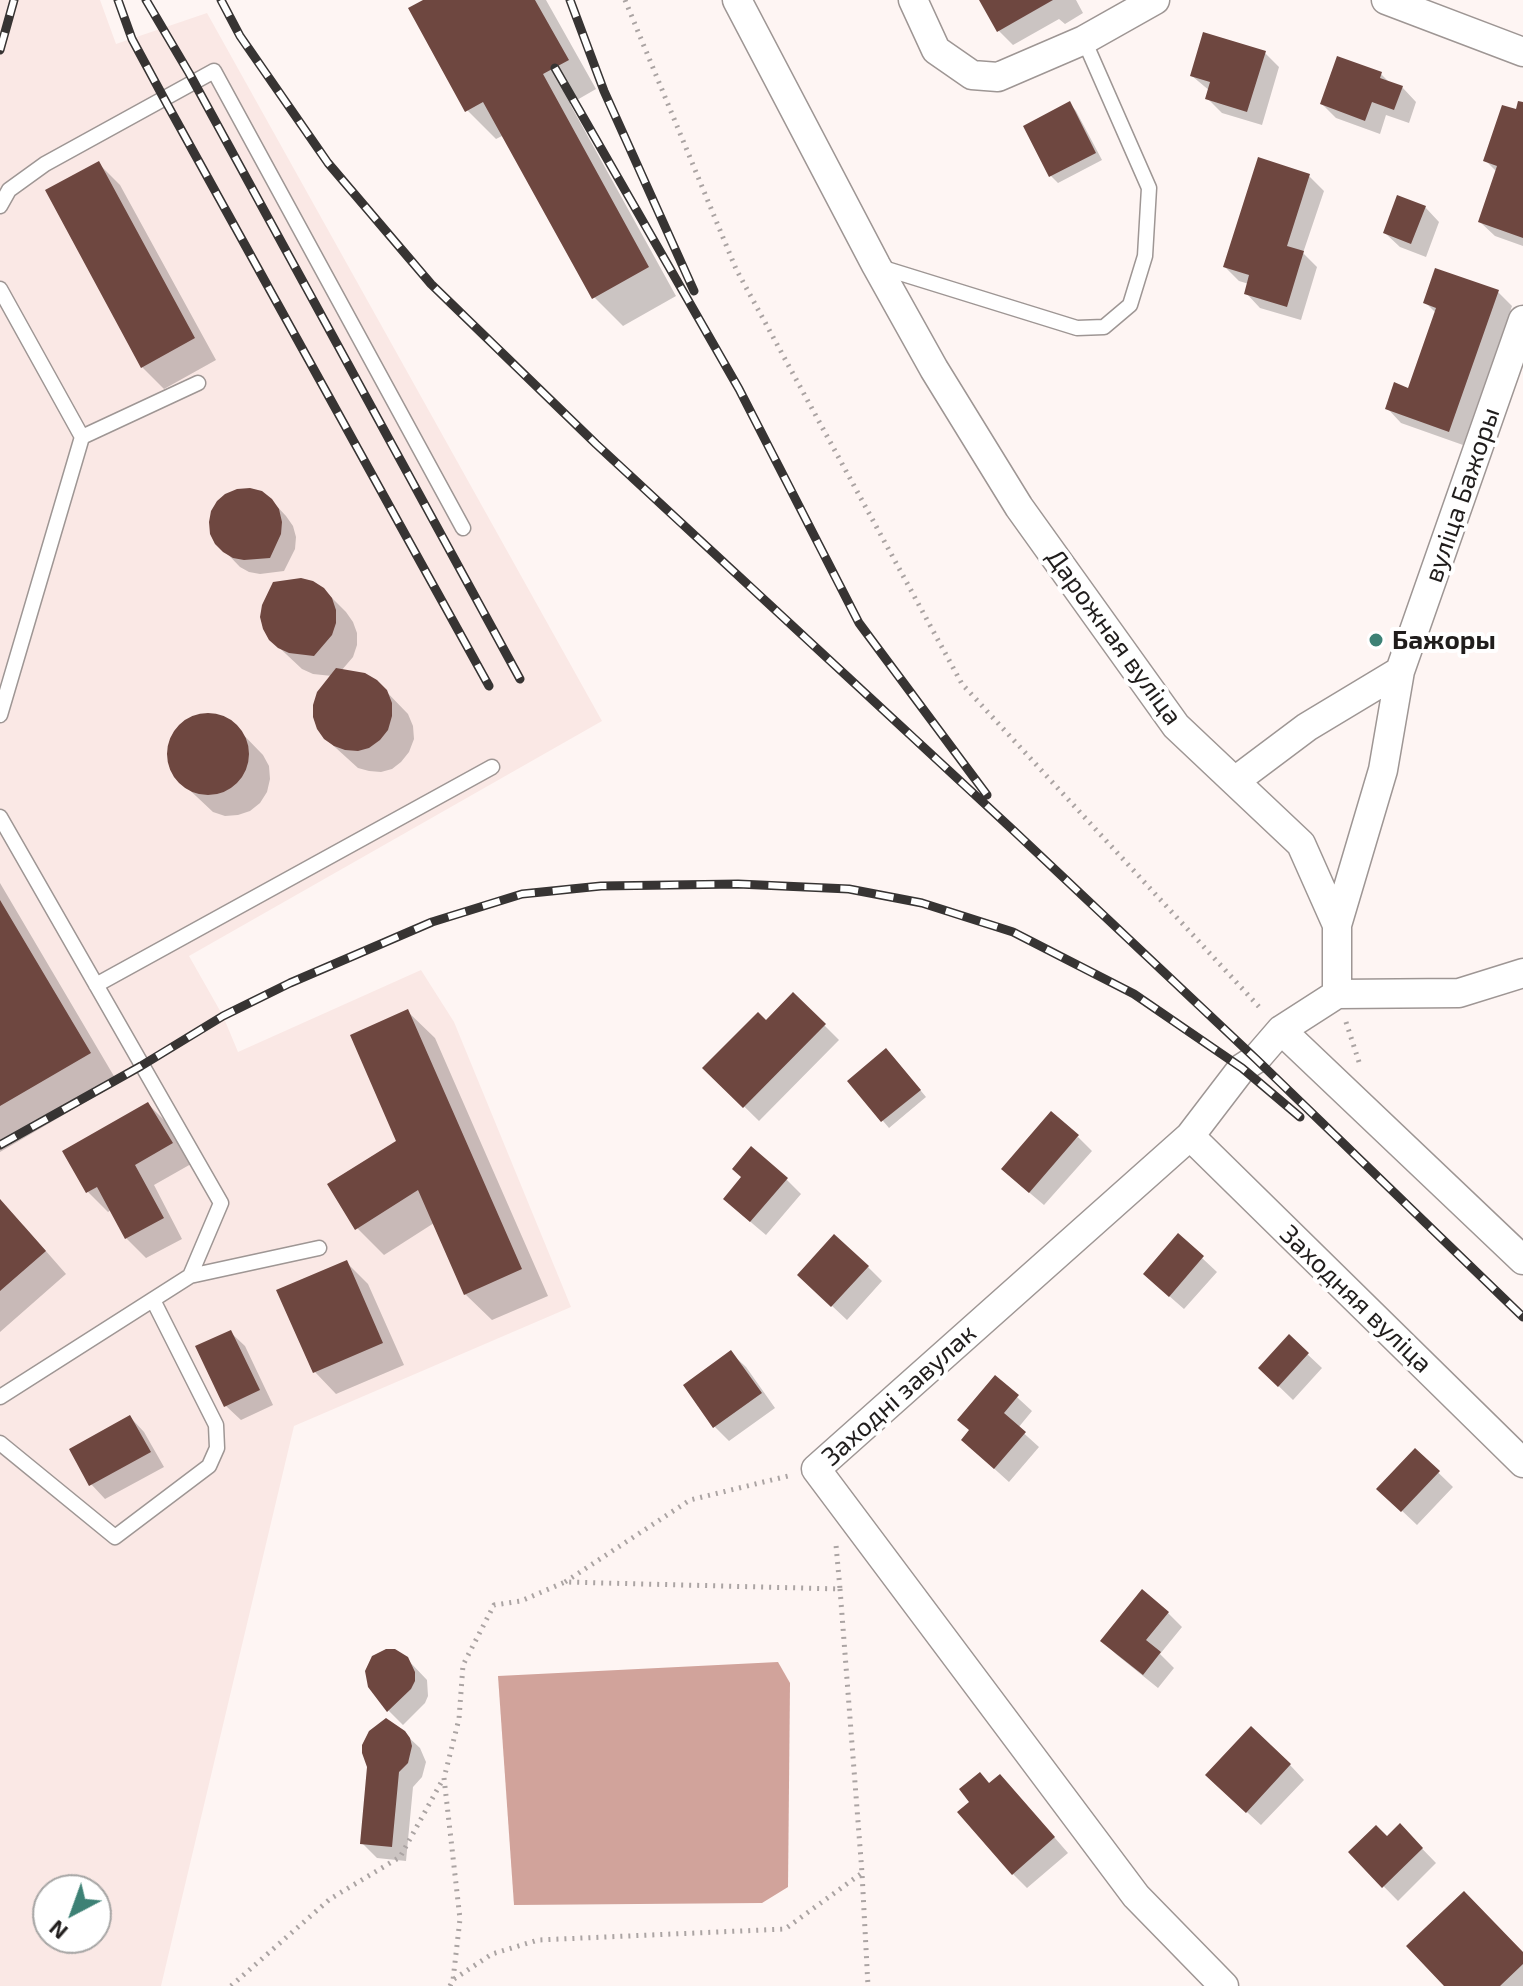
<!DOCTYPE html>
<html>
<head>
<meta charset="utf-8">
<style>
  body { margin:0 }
  #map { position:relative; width:1523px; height:1986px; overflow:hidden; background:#fef5f3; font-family:"Exo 2",sans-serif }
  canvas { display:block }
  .north { position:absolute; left:32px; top:1874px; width:80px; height:80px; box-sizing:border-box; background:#fff; border:2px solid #a6a5a4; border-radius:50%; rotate:221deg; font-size:22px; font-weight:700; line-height:32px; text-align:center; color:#201d1c }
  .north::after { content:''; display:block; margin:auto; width:28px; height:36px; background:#3d8175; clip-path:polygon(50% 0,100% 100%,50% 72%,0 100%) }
</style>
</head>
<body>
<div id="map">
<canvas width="1523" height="1986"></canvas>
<div class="north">N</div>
</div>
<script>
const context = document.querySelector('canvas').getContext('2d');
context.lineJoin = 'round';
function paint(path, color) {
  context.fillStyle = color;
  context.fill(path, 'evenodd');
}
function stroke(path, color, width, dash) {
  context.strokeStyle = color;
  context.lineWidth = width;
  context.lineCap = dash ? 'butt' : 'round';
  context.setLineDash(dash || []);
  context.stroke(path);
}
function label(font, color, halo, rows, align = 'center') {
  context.font = font + ' "Exo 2",sans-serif';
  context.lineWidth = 8;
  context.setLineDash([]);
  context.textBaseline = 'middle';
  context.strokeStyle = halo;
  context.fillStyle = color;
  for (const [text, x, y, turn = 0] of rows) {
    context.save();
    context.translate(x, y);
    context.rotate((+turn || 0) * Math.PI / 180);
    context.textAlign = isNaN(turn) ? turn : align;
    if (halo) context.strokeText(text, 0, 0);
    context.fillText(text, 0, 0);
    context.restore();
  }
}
const built = new Path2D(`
  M 0,0 L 100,0 L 116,44 L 207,13 L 602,721 L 189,956 L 223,1016 L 238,1052 L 421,970 L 454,1022 L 571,1307 L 294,1426 L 161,1986 L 0,1986 ZM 48,1890 L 96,1890 L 96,1938 L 48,1938 Z`);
const water = new Path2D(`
  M 778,1662 L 790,1683 L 788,1887 L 762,1903 L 514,1905 L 498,1676 Z`);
const shadow = new Path2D(`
  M 427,0 L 546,0 L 596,89 L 570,104 L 676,296 L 623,326 L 594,297 L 504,135 L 496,139 L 467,110 Z
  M 981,0 L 1076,0 L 1083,13 L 1065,24 L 1059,19 L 1013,45 L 999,31 Z
  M 1265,53 L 1279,67 L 1262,125 L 1222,113 L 1207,98 L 1210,91 L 1192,76 Z
  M 1338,58 L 1381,74 L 1390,83 L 1402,87 L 1416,102 L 1409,123 L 1386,115 L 1380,134 L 1336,118 L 1322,104 Z
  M 1070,104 L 1076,111 L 1102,160 L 1058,183 L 1051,176 L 1026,127 Z
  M 1523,114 L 1523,246 L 1495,236 L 1480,222 L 1497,172 L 1485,160 Z
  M 98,163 L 120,185 L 216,360 L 164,389 L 142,367 Z
  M 1309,176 L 1324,191 L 1303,253 L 1317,267 L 1301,320 L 1260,308 L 1246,293 L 1249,284 L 1239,281 L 1225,267 Z
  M 1425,207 L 1439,222 L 1426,257 L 1400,247 L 1385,233 Z
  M 1498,292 L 1512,306 L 1463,445 L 1401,423 L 1387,408 L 1410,390 L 1436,313 L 1426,303 Z
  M 271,500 L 286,516 L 293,526 L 296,537 L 295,549 L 284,571 L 260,574 L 249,572 L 240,567 L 217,543 Z
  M 323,589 L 346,612 L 353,622 L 357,633 L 357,645 L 353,657 L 341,671 L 376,681 L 408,714 L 413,726 L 414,739 L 409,752 L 401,762 L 392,769 L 381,772 L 369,771 L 358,768 L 325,738 L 332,676 L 313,674 L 302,669 L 270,639 Z
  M 206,715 L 219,717 L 231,722 L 263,755 L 269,766 L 270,779 L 267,792 L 260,803 L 250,811 L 238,815 L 225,816 L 213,812 L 180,781 L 173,771 L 169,758 L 170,746 L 174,734 L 182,724 L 193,718 Z
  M 0,883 L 118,1083 L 0,1152 Z
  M 793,994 L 839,1040 L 759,1121 L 705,1068 L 766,1023 Z
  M 408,1012 L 435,1038 L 548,1296 L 492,1320 L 465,1294 L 434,1223 L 384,1255 L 357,1228 L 399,1142 Z
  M 893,1057 L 926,1097 L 889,1128 L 850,1082 Z
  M 148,1104 L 168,1124 L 191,1164 L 154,1185 L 182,1239 L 146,1258 L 126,1238 L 111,1210 L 108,1212 L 88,1192 Z
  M 1078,1137 L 1092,1151 L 1044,1205 L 1018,1183 Z
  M 786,1179 L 801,1194 L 766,1235 L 740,1213 Z
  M 0,1206 L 24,1226 L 66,1274 L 0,1332 Z
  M 1202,1258 L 1217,1272 L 1184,1309 L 1160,1288 Z
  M 346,1262 L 368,1284 L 404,1365 L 336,1394 L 315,1372 Z
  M 868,1267 L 882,1281 L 847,1320 L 814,1289 Z
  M 230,1332 L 245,1346 L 273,1405 L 241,1420 L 226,1406 Z
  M 1289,1337 L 1322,1368 L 1293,1400 L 1260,1368 Z
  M 731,1353 L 746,1367 L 775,1408 L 729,1441 L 714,1426 Z
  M 995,1377 L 1032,1411 L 1018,1428 L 1039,1447 L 1009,1482 L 978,1454 L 971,1431 Z
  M 130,1417 L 144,1432 L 164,1467 L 105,1499 L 91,1484 Z
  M 1415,1450 L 1453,1487 L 1417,1525 L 1379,1489 Z
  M 1168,1613 L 1182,1627 L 1160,1654 L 1174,1668 L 1158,1688 L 1117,1655 L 1102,1641 Z
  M 407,1659 L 427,1680 L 428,1696 L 425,1703 L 403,1725 L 389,1711 L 370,1686 Z
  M 404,1733 L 420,1748 L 426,1762 L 422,1777 L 413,1787 L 406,1861 L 377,1858 L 362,1843 L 369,1767 Z
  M 1290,1765 L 1304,1780 L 1261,1825 L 1222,1789 Z
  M 990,1785 L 1014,1791 L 1068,1853 L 1027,1888 L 1013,1874 L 972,1802 Z
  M 1400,1826 L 1436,1863 L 1398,1901 L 1350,1852 L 1387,1839 Z
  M 1523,1954 L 1523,1986 L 1447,1986 Z`);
const building = new Path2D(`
  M 423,0 L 535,0 L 569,60 L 543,74 L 649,267 L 592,299 L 483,102 L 465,112 L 408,8 Z
  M 979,0 L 1053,0 L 997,32 Z
  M 1203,32 L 1266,51 L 1247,112 L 1205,99 L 1210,82 L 1190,76 Z
  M 1337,56 L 1382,72 L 1380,78 L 1403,86 L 1394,110 L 1372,102 L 1365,121 L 1320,104 Z
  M 1070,101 L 1096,153 L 1049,177 L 1023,126 Z
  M 1518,101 L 1523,102 L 1523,238 L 1478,222 L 1497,166 L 1483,161 L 1502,105 L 1516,109 Z
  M 1258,157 L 1310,174 L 1287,246 L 1304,251 L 1287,307 L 1244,294 L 1249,275 L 1223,267 Z
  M 99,161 L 195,338 L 141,368 L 45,190 Z
  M 1397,195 L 1426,206 L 1411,244 L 1383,233 Z
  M 1435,268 L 1499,290 L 1449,432 L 1385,409 L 1394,382 L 1408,388 L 1436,308 L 1423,303 Z
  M 250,488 L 262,491 L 272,499 L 279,509 L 282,522 L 281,534 L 270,558 L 244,560 L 233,558 L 223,552 L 215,544 L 210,534 L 209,522 L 211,511 L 217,501 L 225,494 L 237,489 Z
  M 301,578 L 313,581 L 324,588 L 332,598 L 336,610 L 336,623 L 332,635 L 314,656 L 289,653 L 278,648 L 269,640 L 263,629 L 260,617 L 262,605 L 273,582 Z
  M 336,668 L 365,673 L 377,680 L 387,690 L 392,703 L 392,716 L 388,730 L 380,740 L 369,748 L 358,751 L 345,750 L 334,746 L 324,739 L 317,729 L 313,717 L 313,705 L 317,692 Z
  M167 754a41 41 0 1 1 82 0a41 41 0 1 1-82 0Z
  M 0,900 L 91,1053 L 0,1106 Z
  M 793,992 L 826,1024 L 743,1108 L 702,1068 L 758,1012 L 766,1020 Z
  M 408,1009 L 522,1269 L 464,1295 L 418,1190 L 355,1230 L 327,1184 L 396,1141 L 350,1035 Z
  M 886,1048 L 921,1090 L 881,1122 L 847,1081 Z
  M 148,1102 L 173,1143 L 135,1165 L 164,1218 L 125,1239 L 97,1187 L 86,1193 L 62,1151 Z
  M 1051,1111 L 1079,1135 L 1029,1193 L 1001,1169 Z
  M 751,1146 L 788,1178 L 750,1222 L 723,1199 L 741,1177 L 732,1169 Z
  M 0,1199 L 46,1251 L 0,1291 Z
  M 1178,1233 L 1204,1256 L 1169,1297 L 1143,1274 Z
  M 834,1234 L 869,1266 L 831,1307 L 797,1275 Z
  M 347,1260 L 383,1343 L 313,1373 L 276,1290 Z
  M 231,1330 L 260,1390 L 224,1407 L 195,1346 Z
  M 1289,1334 L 1309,1353 L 1278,1387 L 1258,1368 Z
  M 731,1350 L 762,1393 L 713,1428 L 683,1385 Z
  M 995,1375 L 1019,1395 L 1004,1413 L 1026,1432 L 994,1469 L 961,1440 L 969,1430 L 957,1420 Z
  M 130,1415 L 151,1452 L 89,1486 L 69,1449 Z
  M 1415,1448 L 1440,1471 L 1401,1512 L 1376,1489 Z
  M 1142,1589 L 1169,1612 L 1146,1640 L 1161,1652 L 1143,1675 L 1100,1641 Z
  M 386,1649 L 395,1649 L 408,1657 L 415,1672 L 415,1681 L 411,1689 L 387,1712 L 368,1687 L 365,1671 L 372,1656 Z
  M 386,1718 L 405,1731 L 410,1738 L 412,1746 L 408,1763 L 399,1772 L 392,1847 L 360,1844 L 367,1767 L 362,1753 L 362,1745 L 369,1731 Z
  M 1251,1726 L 1291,1764 L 1246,1813 L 1205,1775 Z
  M 980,1772 L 989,1783 L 1000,1774 L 1055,1837 L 1012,1875 L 957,1812 L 969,1802 L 959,1789 Z
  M 1400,1823 L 1423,1848 L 1382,1888 L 1348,1852 L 1376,1825 L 1387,1836 Z
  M 1464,1891 L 1523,1952 L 1523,1964 L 1500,1986 L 1444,1986 L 1406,1946 Z`);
const path = new Path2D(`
  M 625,0 L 736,269 L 962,684 L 1261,1009
  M 1346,1022 L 1359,1062
  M 565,1582 L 690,1500 L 788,1476
  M 840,1589 L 862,1873 L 868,1986
  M 454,1979 L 492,1954 L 538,1940 L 785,1929 L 862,1873
  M 231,1986 L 330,1899 L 400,1857 L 443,1779
  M 450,1986 L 453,1980 L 460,1919 L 444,1778 L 459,1719 L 463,1665 L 494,1605 L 521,1601 L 565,1582 L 840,1589 L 836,1545`);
const service = new Path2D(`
  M 0,206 L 9,190 L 45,164 L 214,71 L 463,528
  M 877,266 L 1077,328 L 1104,327 L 1130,305 L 1145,256 L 1149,188 L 1084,40
  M 0,289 L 82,437
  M 0,715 L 82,437 L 198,383
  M 0,817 L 221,1203 L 190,1276
  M 96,985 L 492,767
  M 0,1397 L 190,1276 L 319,1248
  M 0,1443 L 115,1537 L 209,1466 L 217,1448 L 216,1425 L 153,1300`);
const minor = new Path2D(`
  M 737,0 L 876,265 L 934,369 L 1019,507 L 1176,726 L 1301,844 L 1337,925 L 1337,994 L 1281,1030 L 1523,1260
  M 913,0 L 936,50 L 972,75 L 998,77 L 1084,40 L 1155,0
  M 1386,0 L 1523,52
  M 1235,781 L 1307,727 L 1400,671
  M 1337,925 L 1383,770 L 1400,671 L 1523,320
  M 1337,994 L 1459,993 L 1523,973
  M 1190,1136 L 1523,1463
  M 1224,1986 L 1136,1896 L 816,1469 L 1190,1136 L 1242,1068 L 1256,1059 L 1281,1030`);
const rail = new Path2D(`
  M 118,0 L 132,39 L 167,104 L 489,686
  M 146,0 L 189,73 L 520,679
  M 221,0 L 240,36 L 328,163 L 431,284 L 596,444 L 1013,830 L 1256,1059 L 1523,1317
  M 570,0 L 604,91 L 694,291
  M 0,50 L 14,0
  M 555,68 L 739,389 L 859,623 L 987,795
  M 0,1145 L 141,1066 L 223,1016 L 290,983 L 432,922 L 522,894 L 601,886 L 738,884 L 849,889 L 922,903 L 1013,932 L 1134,994 L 1242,1068 L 1300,1117`);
const markers = [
  [1376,640,8,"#3d8175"]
];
const streetNames = [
  ["вуліца Бажоры",1462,495,-71],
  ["Дарожная вуліца",1114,637,54],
  ["Заходняя вуліца",1356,1299,44],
  ["Заходні завулак",899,1395,-42]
];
const poiNames = [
  ["Бажоры",1392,640]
];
paint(built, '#fae8e5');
paint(water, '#d1a39b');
paint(shadow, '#0003');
paint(building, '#6e4740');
stroke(service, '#9e9694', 17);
stroke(minor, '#9e9694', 31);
stroke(path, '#aba4a3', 5, [2, 6]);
stroke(service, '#fff', 14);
stroke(minor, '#fff', 28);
stroke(rail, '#373433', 9);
stroke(rail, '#fff', 6, [18]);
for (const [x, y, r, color] of markers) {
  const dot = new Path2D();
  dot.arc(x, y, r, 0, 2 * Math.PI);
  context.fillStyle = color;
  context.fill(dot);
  stroke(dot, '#fff', 3);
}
label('26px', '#201d1c', '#fff', streetNames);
label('bold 26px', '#201d1c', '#fff', poiNames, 'left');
</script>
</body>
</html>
